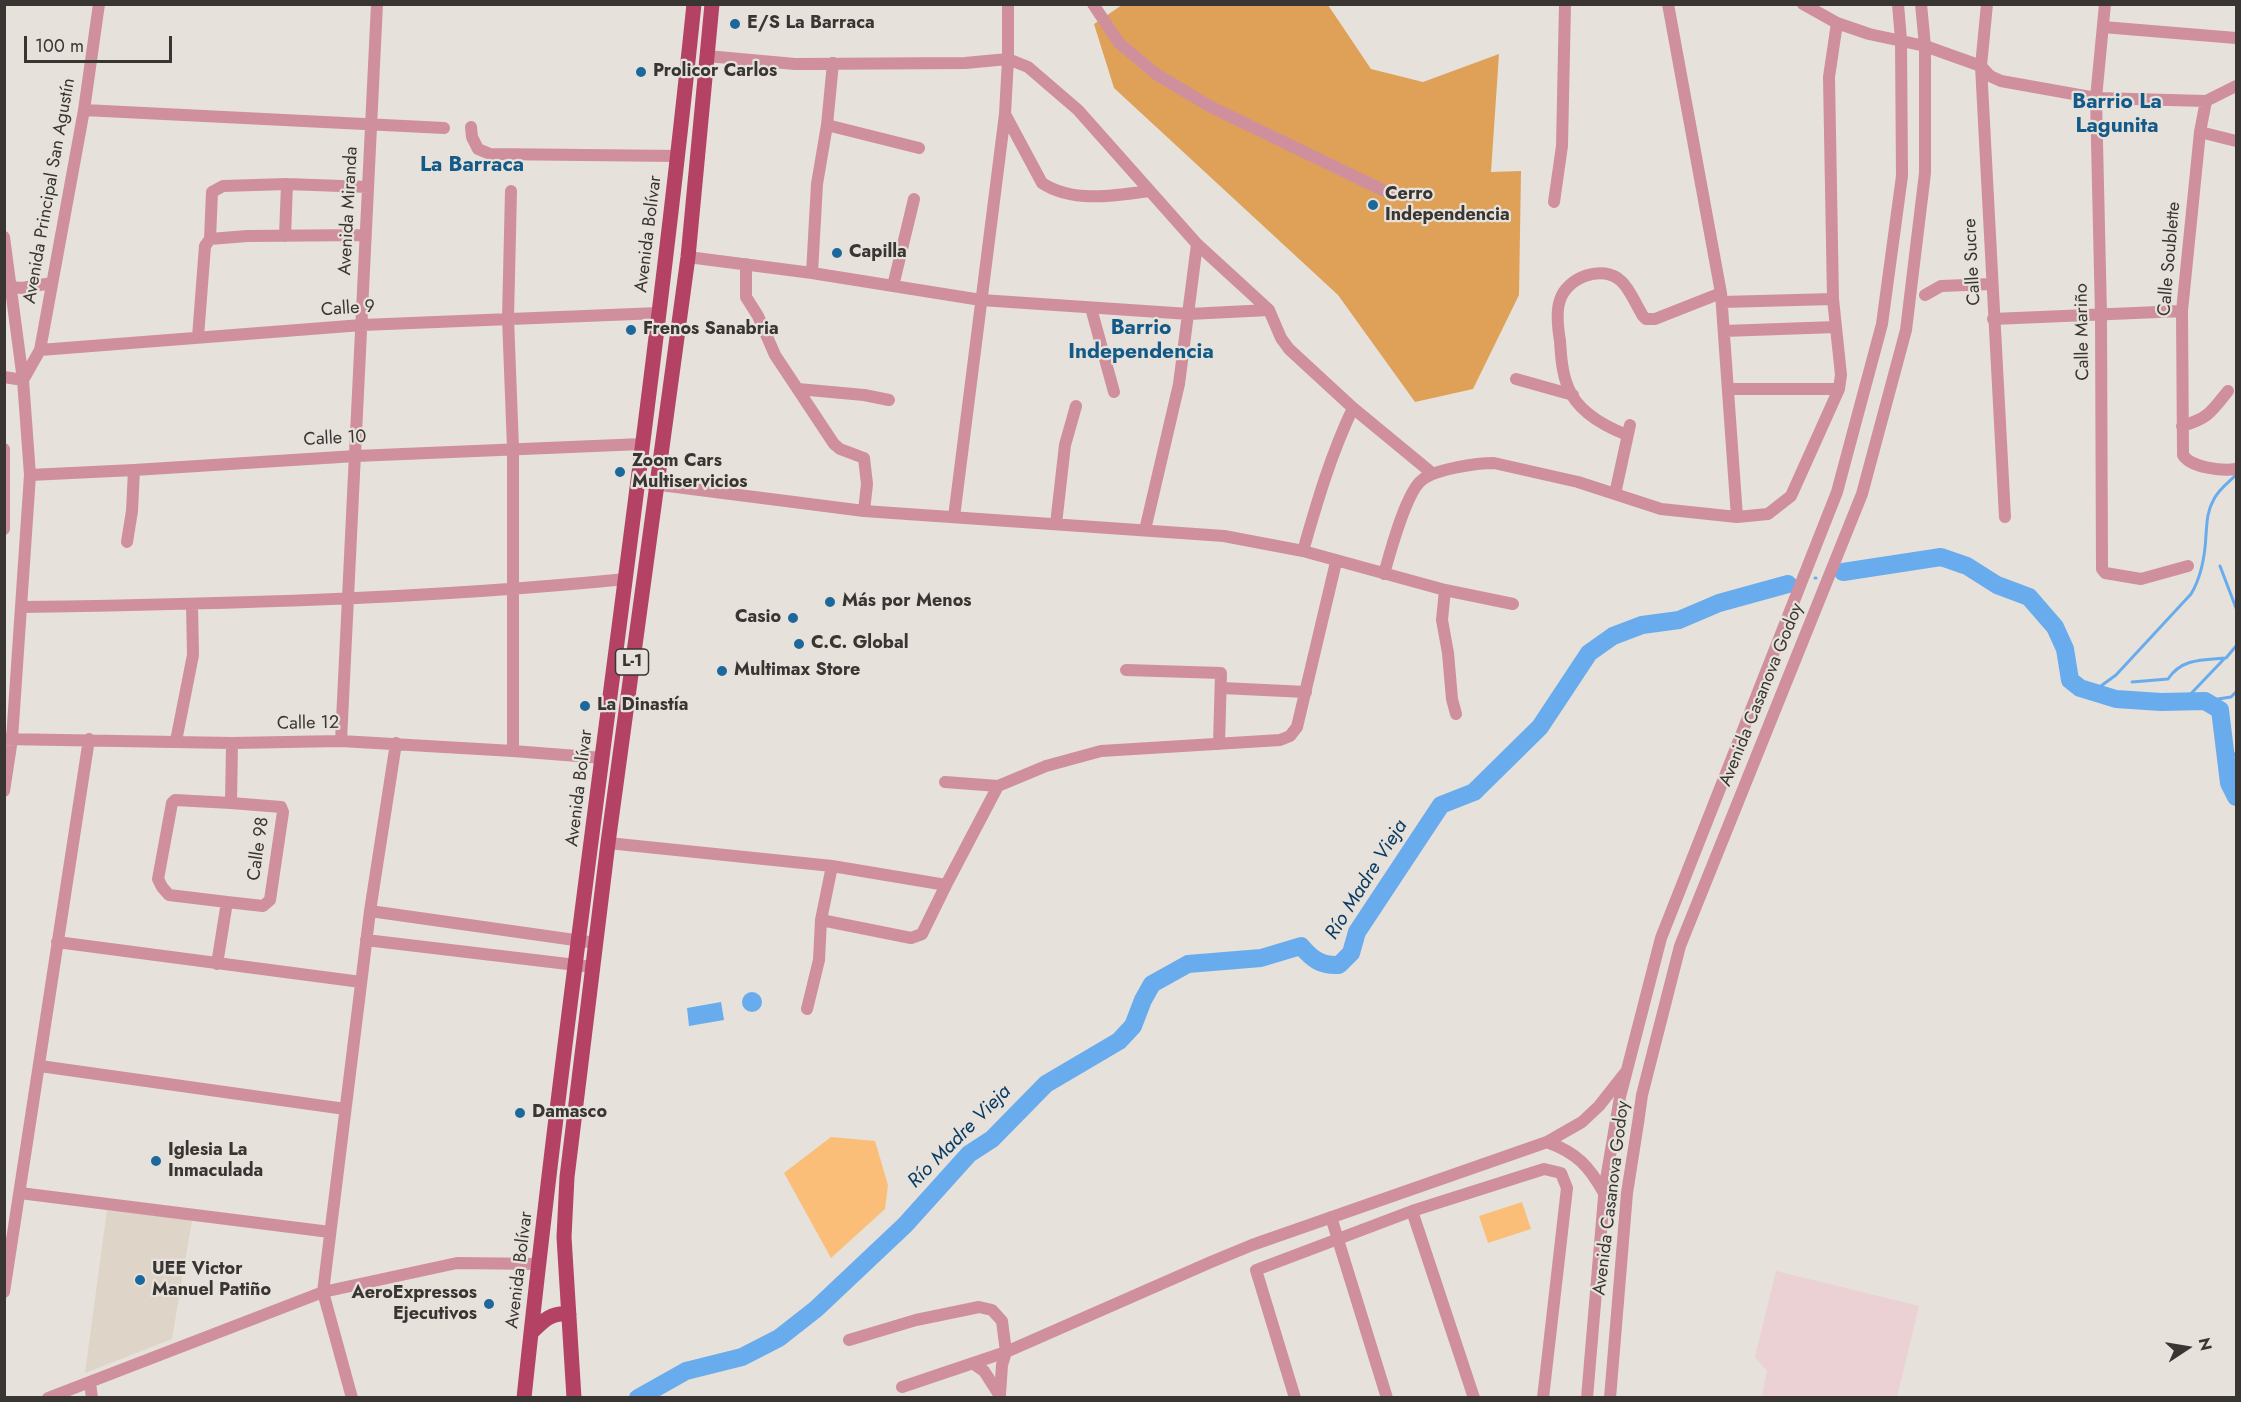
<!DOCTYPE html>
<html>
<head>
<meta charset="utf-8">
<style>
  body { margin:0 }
  #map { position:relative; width:2241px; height:1402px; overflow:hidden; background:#e6e1da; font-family:Jost,sans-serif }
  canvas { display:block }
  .frame { position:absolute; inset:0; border:6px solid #383533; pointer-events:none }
  .north { position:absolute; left:2157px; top:1318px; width:60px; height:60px; -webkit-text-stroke:4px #e6e1da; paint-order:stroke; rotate:78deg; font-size:16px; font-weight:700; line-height:24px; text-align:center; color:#383533 }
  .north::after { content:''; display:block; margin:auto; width:21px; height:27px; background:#383533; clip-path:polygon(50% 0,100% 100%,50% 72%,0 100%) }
  .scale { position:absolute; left:24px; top:36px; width:148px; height:27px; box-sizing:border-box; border:3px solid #383533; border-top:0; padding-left:8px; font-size:18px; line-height:21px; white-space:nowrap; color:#383533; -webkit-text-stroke:4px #e6e1da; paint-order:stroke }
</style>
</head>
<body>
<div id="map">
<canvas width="2241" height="1402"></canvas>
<div class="frame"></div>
<div class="north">N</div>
<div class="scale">100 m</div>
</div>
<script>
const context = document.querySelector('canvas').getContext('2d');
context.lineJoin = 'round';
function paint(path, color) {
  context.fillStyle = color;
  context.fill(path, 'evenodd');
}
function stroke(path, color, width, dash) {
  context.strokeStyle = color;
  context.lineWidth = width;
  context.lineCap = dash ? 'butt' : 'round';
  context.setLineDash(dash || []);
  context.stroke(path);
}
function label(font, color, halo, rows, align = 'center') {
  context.font = font + ' Jost,sans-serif';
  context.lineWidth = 4.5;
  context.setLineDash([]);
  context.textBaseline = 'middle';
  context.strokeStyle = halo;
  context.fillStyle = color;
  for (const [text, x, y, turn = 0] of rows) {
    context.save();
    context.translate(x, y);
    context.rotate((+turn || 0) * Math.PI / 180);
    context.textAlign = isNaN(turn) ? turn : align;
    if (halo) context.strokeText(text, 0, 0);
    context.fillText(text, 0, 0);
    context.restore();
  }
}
const built = new Path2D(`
  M 107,1210 L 192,1220 L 172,1339 L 85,1373 Z`);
const industrial = new Path2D(`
  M 1776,1271 L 1919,1306 L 1897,1397 L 1762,1397 L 1767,1371 L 1755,1357 Z`);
const green = new Path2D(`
  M 831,1137 L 875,1141 L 888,1185 L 885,1209 L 831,1258 L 784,1173 Z
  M 1522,1202 L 1531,1229 L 1488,1243 L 1479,1216 Z`);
const forest = new Path2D(`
  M 1122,5 L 1328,5 L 1371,69 L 1423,82 L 1499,54 L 1491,172 L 1521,171 L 1519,295 L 1473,389 L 1415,402 L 1338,295 L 1114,88 L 1094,24 Z`);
const water = new Path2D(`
  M742 1002a10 10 0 1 1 20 0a10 10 0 1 1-20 0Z
  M 721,1002 L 724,1020 L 689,1026 L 687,1008 Z`);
const stream = new Path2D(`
  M 2220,566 L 2236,608
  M 1815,578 L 1816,578
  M 2132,682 L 2168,679 C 2182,658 2203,660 2226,658 L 2236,646
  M 2094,691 L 2116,675 L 2191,594 C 2202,576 2205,556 2206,535 C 2207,522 2207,511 2214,499 C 2219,489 2229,482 2236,475
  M 2205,701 L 2231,697 L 2236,692
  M 2183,702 L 2224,659
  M 2227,761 L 2236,753
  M 2235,794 L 2236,791`);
const river = new Path2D(`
  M 1843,572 L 1941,557 L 1967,566 L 1997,585 L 2029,597 L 2055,627 L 2065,649 L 2070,680 L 2080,688 L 2116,699 L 2161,702 L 2205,701 L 2220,710 L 2229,783 L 2236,797
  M 638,1398 L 686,1371 L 742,1357 L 779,1338 L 816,1309 L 905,1225 L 969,1154 L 992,1139 L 1046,1084 L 1119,1041 L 1133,1026 L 1143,1000 L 1152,984 L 1188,964 L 1261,958 L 1301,946 C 1312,959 1321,966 1339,965 L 1351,953 L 1357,932 L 1441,805 L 1474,792 L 1540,727 L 1589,653 L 1613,636 L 1642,625 L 1679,620 L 1719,603 L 1788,584`);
const minor = new Path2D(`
  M 1093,4 L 1119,43 L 1156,74 L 1211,107 L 1393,195
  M 1668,4 L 1721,293 L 1737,517
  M 1803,4 L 1837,23 L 1869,34 L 1925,46 L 1981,66 L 1990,76 L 2001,81 L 2096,98 L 2206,101 L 2236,86
  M 1987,4 L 1981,66 L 2005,517
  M 2105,4 L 2096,98 L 2101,315 L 2102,569 L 2105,573 L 2141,579 L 2188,566
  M 2103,27 L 2236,38
  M 707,56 L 795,64 L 965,63 L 1008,59 L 1028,67 L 1078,110 L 1197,244 L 1269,310 L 1281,338 L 1289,349 L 1353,408 L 1433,474
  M 2206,101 L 2200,132 L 2182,311 L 2183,455 C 2191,468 2223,471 2236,469
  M 84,110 L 444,128
  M 1005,114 L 1042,183 C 1072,203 1114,196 1148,191
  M 827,125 L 919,148
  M 471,127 L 472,137 L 478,149 L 490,154 L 678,156
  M 2200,132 L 2236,141
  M 511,191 L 508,318 L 513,448 L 513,751
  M 1554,202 L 1562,146 L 1565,4
  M 285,236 L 287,184
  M 4,237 L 23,380 L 30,475 L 12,739 L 4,791
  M 210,239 L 212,192 L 223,186 L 287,184 L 368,187
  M 688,257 L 812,273 L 981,300 L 1189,314 L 1269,310
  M 746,264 L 746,297 L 758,316 L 775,355 L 834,444 L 840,449 L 864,458 L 867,484 L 864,511
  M 812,273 L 817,184 L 827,125 L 833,63
  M 893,286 L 914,199
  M 11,287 L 22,288 L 52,283
  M 1925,295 L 1941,286 L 1992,284
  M 1722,302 L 1833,299
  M 1091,308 L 1114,392
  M 1993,319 L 2182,311
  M 1724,331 L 1836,327
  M 198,337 L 205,246 L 210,239 L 247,236 L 365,235
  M 40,350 L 362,325 L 659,313
  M 4,377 L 23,380
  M 1516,379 L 1573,395
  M 23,380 L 40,350 L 84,110 L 99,4
  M 798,389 L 864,395 L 889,400
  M 1728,389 L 1839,389
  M 2182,426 C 2209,418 2211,412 2228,391
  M 1627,435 C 1604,426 1577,411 1568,387 C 1562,373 1561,356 1560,341 C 1558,329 1556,311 1560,300 C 1567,277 1603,264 1621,281 C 1630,289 1636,305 1643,316 L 1646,319 L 1655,319 L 1721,293
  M 4,449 L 4,529
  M 30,475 L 134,470 L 356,456 L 642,444
  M 637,482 L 864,511 L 1224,536 L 1303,551 L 1445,590 L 1513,604
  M 1615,494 L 1630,425
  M 954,517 L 1005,114 L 1008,59 L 1008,4
  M 1056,524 L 1065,445 L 1076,406
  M 1145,530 L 1179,384 L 1197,244
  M 127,542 L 132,511 L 134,470
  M 1303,551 C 1317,502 1331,454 1353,408
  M 1384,574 C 1390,553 1406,492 1422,480 C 1435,469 1477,463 1494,463 L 1578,482 L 1661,509 L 1737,517 L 1768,514 L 1791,496 L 1839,389 L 1841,375 L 1833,299 L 1829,77 L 1837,23
  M 1445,590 L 1442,620 L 1448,653 L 1452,699 L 1456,714
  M 22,607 C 224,604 425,599 626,579
  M 1126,670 L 1221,673 L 1219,744
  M 1222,688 L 1306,692
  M 4,739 L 232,743 L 341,741 L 513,751 L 603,758
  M 176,741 L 193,655 L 192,605
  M 341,741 L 377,4
  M 945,782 L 998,786 L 1046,766 L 1101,751 L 1280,740 L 1290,736 L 1297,727 L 1336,562
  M 608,843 L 832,866 L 946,885
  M 227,902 L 263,906 L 270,900 L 283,812 L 281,807 L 231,803
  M 370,911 L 596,943
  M 821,920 L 911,938 L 922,934 L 946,885 L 998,786
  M 366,940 L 593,967
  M 57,942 L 361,982
  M 217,964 L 227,902 L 169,895 L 162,887 L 158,879 L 172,803 L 175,800 L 231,803 L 232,743
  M 807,1009 L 819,960 L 821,920 L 832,866
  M 40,1066 L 345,1109
  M 1547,1142 C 1577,1153 1589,1166 1604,1193
  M 20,1193 L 330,1232
  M 1412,1211 L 1474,1398
  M 1331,1217 L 1387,1398
  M 4,1292 L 89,739
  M 849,1340 L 916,1320 L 979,1307 L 992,1310 L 1002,1321 L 1006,1352 L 1002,1365 L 1000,1394
  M 974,1364 L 984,1371 L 1000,1396
  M 90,1383 L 92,1398
  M 902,1387 L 1006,1352 L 1211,1262 L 1252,1245 L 1547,1142 L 1582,1122 L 1599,1106 L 1625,1073
  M 48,1398 L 323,1292 L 457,1263 L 540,1264
  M 352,1398 L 323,1292 L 370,911 L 396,743
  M 1295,1398 L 1256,1270 L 1412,1211 L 1544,1169 L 1561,1173 L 1567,1188 L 1543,1398
  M 1587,1398 L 1605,1185 L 1620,1097 L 1661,938 L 1837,492 L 1882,324 L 1902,176 L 1901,40 L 1898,4
  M 1610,1398 L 1627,1193 L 1638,1123 L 1642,1095 L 1680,946 L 1862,494 L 1906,330 L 1925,173 L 1925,46 L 1921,4`);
const major = new Path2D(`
  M 532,1332 C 544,1320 552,1312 569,1314
  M 524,1398 C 573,932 646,470 694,4
  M 574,1398 L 564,1237 L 567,1177 L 608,843 L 688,257 L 712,4`);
const markers = [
  [735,24,6,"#1c689b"],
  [641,72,6,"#1c689b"],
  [1373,205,6,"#1c689b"],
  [837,253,6,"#1c689b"],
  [631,330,6,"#1c689b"],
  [620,472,6,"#1c689b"],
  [830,602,6,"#1c689b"],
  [793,618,6,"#1c689b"],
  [799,644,6,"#1c689b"],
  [722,671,6,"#1c689b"],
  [585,706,6,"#1c689b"],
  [520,1113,6,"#1c689b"],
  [156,1161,6,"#1c689b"],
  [140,1280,6,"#1c689b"],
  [489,1304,6,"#1c689b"]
];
const shields = [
  [632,662,33]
];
const shieldNames = [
  ["L-1",632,662]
];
const poiNames = [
  ["E/S La Barraca",747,24],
  ["Prolicor Carlos",653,72],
  ["Cerro",1385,195],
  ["Independencia",1385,216],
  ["Capilla",849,253],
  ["Frenos Sanabria",643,330],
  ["Zoom Cars",632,462],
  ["Multiservicios",632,483],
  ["Más por Menos",842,602],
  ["Casio",781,618,"right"],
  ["C.C. Global",811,644],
  ["Multimax Store",734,671],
  ["La Dinastía",597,706],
  ["Damasco",532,1113],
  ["Iglesia La",168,1151],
  ["Inmaculada",168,1172],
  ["UEE Victor",152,1270],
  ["Manuel Patiño",152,1291],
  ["AeroExpressos",477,1294,"right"],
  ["Ejecutivos",477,1315,"right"]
];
const streetNames = [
  ["Avenida Principal San Agustín",50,191,-80],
  ["Avenida Miranda",349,211,-87],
  ["Avenida Bolívar",649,234,-83],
  ["Calle Soublette",2170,259,-85],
  ["Calle Sucre",1973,262,-93],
  ["Calle 9",348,309,-4],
  ["Calle Mariño",2083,332,-91],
  ["Calle 10",335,439,-3],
  ["Avenida Casanova Godoy",1762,695,-68],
  ["Calle 12",308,724,-1],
  ["Avenida Bolívar",580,788,-83],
  ["Calle 98",259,849,-82],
  ["Avenida Casanova Godoy",1612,1198,-83],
  ["Avenida Bolívar",520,1270,-83]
];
const waterNames = [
  ["Río Madre Vieja",1367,880,-58],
  ["Río Madre Vieja",960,1137,-45]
];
const quarterNames = [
  ["Barrio La",2117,103],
  ["Lagunita",2117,127],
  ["La Barraca",472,166],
  ["Barrio",1141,329],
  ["Independencia",1141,353]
];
paint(built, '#dfd4c8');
paint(industrial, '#ebd0d4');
paint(green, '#fbbe79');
paint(forest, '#dfa158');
paint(water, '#69aced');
stroke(stream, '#69aced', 3);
stroke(river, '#69aced', 18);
stroke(minor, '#cf8f9d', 12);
stroke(major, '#b34265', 15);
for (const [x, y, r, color] of markers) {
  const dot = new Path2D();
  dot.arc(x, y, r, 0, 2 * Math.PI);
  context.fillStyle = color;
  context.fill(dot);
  stroke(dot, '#e6e1da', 2);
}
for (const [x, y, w] of shields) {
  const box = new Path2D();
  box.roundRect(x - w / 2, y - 13, w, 26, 4.5);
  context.fillStyle = '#e6e1da';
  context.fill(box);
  stroke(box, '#383533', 1.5);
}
label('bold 16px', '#383533', null, shieldNames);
label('bold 18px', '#383533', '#e6e1da', poiNames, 'left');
label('18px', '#383533', '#e6e1da', streetNames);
label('italic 20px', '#083c65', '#e6e1da', waterNames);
label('bold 21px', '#145a88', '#e6e1da', quarterNames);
</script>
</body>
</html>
